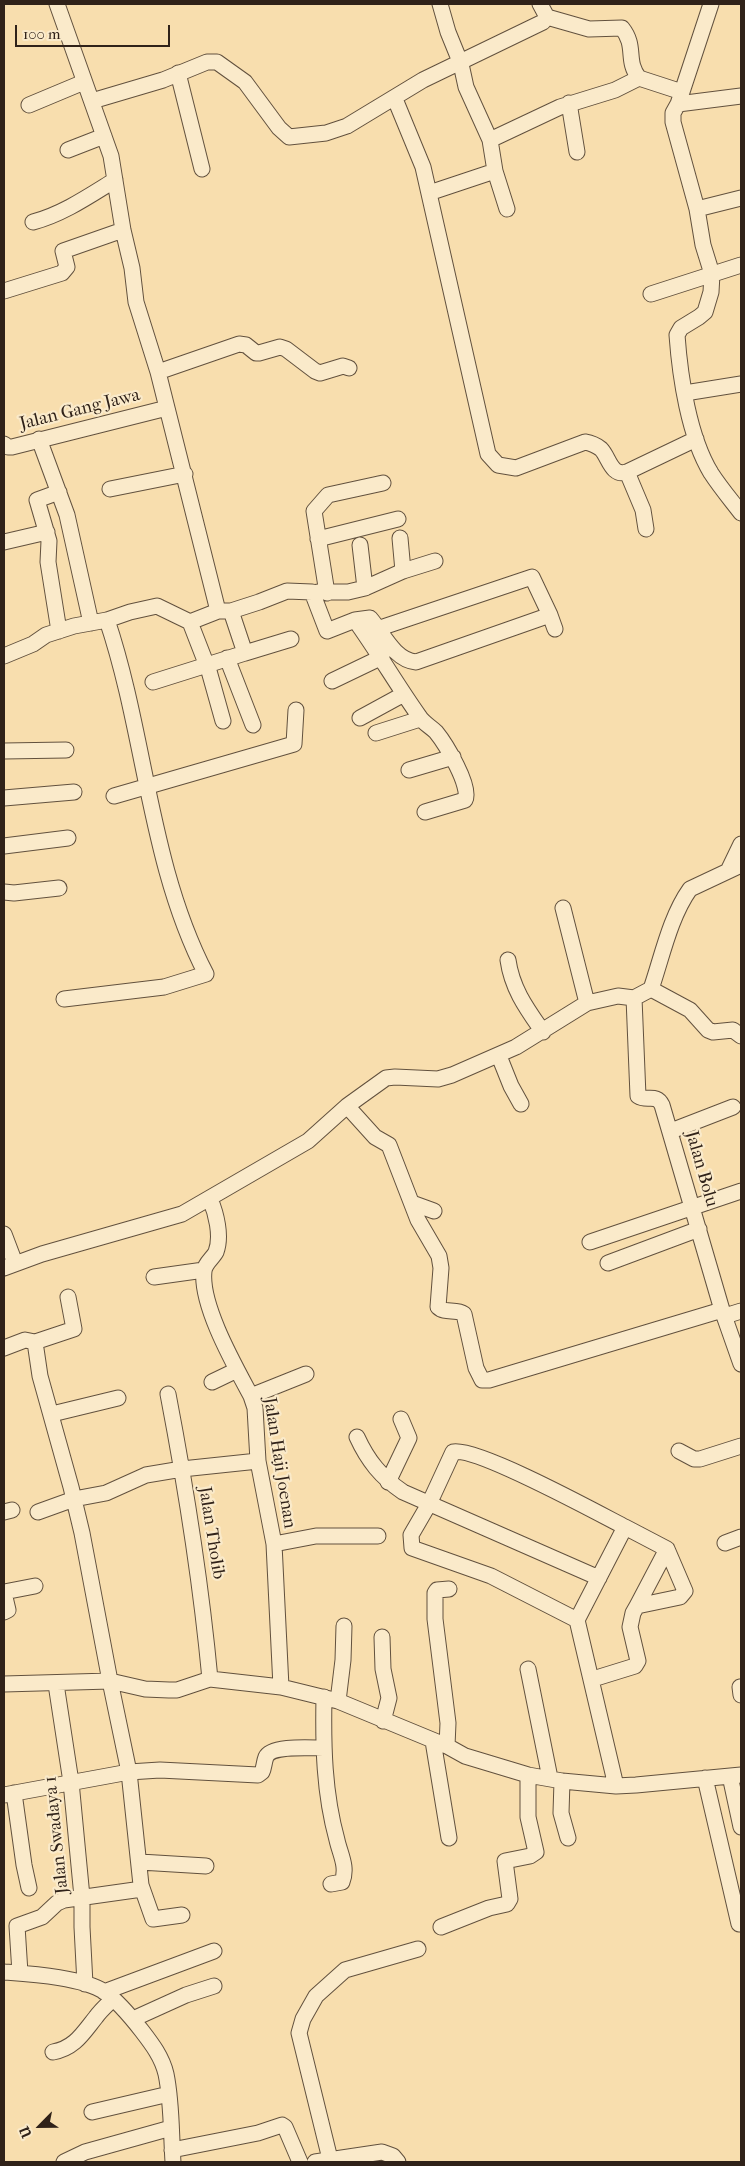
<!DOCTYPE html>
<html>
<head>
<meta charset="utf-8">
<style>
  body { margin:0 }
  #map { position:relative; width:745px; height:2166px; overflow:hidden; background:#f8deae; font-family:"IM FELL French Canon",serif }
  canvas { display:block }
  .frame { position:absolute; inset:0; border:5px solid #302219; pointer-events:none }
  .north { position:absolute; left:15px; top:2101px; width:50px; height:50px; -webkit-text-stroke:4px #faeaca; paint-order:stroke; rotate:247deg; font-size:14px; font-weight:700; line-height:20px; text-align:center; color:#302219 }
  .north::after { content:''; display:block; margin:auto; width:18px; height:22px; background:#302219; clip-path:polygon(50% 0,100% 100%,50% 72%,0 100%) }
  .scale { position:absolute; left:15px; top:25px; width:155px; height:22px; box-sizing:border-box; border:2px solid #302219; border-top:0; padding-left:6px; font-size:15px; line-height:18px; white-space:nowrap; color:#302219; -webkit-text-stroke:4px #faeaca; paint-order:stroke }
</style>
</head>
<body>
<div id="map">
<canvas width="745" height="2166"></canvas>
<div class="frame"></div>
<div class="north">U</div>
<div class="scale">100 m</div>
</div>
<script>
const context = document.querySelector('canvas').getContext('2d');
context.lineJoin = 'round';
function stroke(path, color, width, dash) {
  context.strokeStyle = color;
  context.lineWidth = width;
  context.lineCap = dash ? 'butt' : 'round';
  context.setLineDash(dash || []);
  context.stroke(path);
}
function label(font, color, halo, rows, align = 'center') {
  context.font = font + ' "IM FELL French Canon",serif';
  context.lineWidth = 4.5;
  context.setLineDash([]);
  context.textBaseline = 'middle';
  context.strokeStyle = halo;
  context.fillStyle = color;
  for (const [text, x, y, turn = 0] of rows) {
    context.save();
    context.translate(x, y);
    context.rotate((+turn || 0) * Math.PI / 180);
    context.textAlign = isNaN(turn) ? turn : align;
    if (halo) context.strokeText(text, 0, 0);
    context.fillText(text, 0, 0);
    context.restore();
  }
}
const minor = new Path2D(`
  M 57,4 L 111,156 L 123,230 L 132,268 L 136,302 L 158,372 L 218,611
  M 440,4 L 448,32 L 461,64 L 466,87 L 490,140 L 495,171 L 507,209
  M 540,4 L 547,17 L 589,29 L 622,28 C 637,47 625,60 639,78 L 682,92
  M 711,4 L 678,104 L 673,113 L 673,122 L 697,209 L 703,245 L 712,274 L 711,292 L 705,312 L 699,317 L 681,328 L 677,335 C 680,377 689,437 711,473 C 720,487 731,500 741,513
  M 178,73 L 202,169
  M 395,99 L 423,167 L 488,454 L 498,465 L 516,468 L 585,442 C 591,443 596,445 601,449 C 609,457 611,477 627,472 L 643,510 L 646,529
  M 92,101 L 163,80 L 207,62 L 217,62 L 245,82 L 279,128 L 289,137 L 326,133 L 347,126 L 423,80 L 543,22 L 547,17
  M 569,103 L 577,152
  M 678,104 L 741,96
  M 29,105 L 84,82
  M 490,140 L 560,107 L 615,90 L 639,78
  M 68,150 L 104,136
  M 429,193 L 495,171
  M 697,209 L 741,198
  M 33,222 C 63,214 89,196 115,180
  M 4,291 L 62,273 L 67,267 L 63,251 L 123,230
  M 651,294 L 741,265
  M 158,372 L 239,344 L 246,345 L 256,353 L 259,353 L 280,347 L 286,349 L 315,371 L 320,373 L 343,366 L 349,368
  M 685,393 L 741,384
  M 39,439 L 67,515 L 91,623
  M 4,444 L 8,447 L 12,447 L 167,408
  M 627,472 L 696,439
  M 110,489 L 185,474
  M 59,492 L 37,500 L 49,541 L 48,562 L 59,631
  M 400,538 L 403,571
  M 318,539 L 398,519
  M 4,542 L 47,532
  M 360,545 L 365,588
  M 318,592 L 348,592 L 365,588 L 403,571 L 435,561
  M 327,593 L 314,511 L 328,495 L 383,483
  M 355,620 C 378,652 397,685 419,716 C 423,723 430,726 436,732 C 445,743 472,787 465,800 L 425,812
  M 190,622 L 209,671 L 223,721
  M 380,628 L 532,577 L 550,615
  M 245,653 L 291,639
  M 4,656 L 33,644 L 46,635 L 74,626 L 107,620 L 130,612 L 157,606 L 190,622 L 218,611 L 231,611 L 259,602 L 287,591 L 312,592 L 327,631 L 355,620 L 370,618 C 383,633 394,660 416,662 L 550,615 L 555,629
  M 227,658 L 253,725
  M 332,681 L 382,657
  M 153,682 L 245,653 L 231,611
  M 360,718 L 404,694
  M 376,733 L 420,719
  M 4,751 L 66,750
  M 409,770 L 453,757
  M 114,796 L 294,744 L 296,710
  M 4,798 L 74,792
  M 4,846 L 68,838
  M 728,871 L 741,844
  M 4,892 L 14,893 L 59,888
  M 563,908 L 587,1003
  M 508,960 C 512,989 527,1009 543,1032
  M 651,989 L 690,1010 L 708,1030 L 713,1032 L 733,1030 L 741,1036
  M 634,998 L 638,1096 C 647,1102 656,1093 662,1105 L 722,1310 L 741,1364
  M 64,999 L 164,987 L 206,974 C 149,864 146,736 107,620
  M 499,1056 L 511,1086 L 521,1104
  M 347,1106 L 375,1137 L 389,1145 L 418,1220 L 439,1256 L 441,1268 L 438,1307 C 445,1314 456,1308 464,1314 L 476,1368 L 482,1380 L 489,1380 L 722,1310
  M 671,1131 L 733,1107
  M 210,1199 C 216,1213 222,1236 216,1252 C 213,1258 205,1263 204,1271 C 200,1305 235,1366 251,1396 L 255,1408 L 258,1461 L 274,1544 L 281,1687
  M 412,1203 L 434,1211
  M 4,1234 L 15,1263
  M 590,1242 L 741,1191
  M 608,1263 L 699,1229
  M 4,1268 L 42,1254 L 182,1214 L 308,1141 L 347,1106 L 386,1078 L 395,1077 L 438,1079 L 452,1075 L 516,1047 L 587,1003 L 618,996 L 634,998 L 651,989 C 662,957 670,917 690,889 L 741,865
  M 154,1277 L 204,1270
  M 725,1316 L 741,1311
  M 35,1342 L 74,1329 L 68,1297
  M 4,1348 L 25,1340 L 35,1342 L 40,1376 L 71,1487 L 82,1533 L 110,1681 L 129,1772 L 141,1885 L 153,1919 L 182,1915
  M 212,1382 L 237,1370
  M 168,1394 C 186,1488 201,1583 210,1679
  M 251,1396 L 306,1374
  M 52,1414 L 118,1398
  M 357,1437 C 368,1461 381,1477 403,1492 L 599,1578
  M 679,1451 L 694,1459 L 700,1459 L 741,1446
  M 388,1482 L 409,1438 L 401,1419
  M 4,1512 L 12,1510
  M 38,1512 L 74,1499 L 106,1493 L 146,1475 L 182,1469 L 258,1461
  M 725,1543 L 741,1537
  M 274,1544 L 316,1536 L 378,1536
  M 4,1592 L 35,1586
  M 4,1593 L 8,1610 L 4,1612
  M 637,1606 L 667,1549
  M 577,1620 L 491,1576 L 412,1548 L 411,1535 L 429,1504 L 453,1452 C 475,1446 598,1513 625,1527 L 577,1620 L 616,1786
  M 382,1637 L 383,1669 L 389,1698 L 383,1721
  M 528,1669 L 550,1778
  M 593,1679 L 635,1666 L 638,1661 L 630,1627 L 633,1613 L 637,1606 L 680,1597 L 685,1591 L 667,1549 L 625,1527
  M 4,1684 L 110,1681 L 145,1689 L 169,1690 L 177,1690 L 210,1679 L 281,1687 L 338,1701 L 447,1746 L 465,1756 L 528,1775 L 562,1781 L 616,1786 L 636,1785 L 741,1775
  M 56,1684 L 71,1782 L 82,1897 L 82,1927 L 85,1984
  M 740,1687 L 741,1695
  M 324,1697 C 323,1746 324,1793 337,1840 C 340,1854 348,1867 342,1882 L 331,1884
  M 338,1701 L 343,1660 L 344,1626
  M 433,1741 L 449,1838
  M 447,1746 L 448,1723 L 435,1619 L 435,1593 L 437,1590 L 449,1589
  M 730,1776 L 741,1827
  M 705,1778 L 739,1924
  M 562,1781 L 561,1813 L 568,1838
  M 14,1793 L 24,1865 L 29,1888
  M 4,1795 L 129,1772 L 160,1770 L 258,1775 L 262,1772 C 264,1768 264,1762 266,1757 C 271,1745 311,1748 323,1748
  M 140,1862 L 206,1866
  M 441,1927 L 489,1908 L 507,1904 L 510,1899 L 505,1861 L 530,1856 L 536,1852 L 528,1817 L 528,1775
  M 4,1972 C 31,1974 82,1977 105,1992 C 119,2002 131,2017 142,2031 C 152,2044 162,2057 166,2074 C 172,2103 171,2133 173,2162
  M 20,1973 L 17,1926 L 42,1917 L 57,1903 L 64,1900 L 142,1889
  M 104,1992 L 214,1951
  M 133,2019 L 186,1995 L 214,1986
  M 53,2052 C 75,2048 83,2033 96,2017 C 101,2010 107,2005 113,1999
  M 92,2112 L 169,2094
  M 172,2150 L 258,2133 L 282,2125 L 285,2127 L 300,2162
  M 330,2159 L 299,2033 L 303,2019 L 316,1996 L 345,1970 L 418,1949
  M 64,2162 L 85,2152 L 171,2128
  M 315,2162 L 382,2152 L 393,2156 L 398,2162`);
const streetNames = [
  ["Jalan Gang Jawa",80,410,-14],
  ["Jalan Bolu",701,1169,74],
  ["Jalan Haji Joenan",279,1463,81],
  ["Jalan Tholib",211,1533,81],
  ["Jalan Swadaya 1",57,1835,-96]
];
stroke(minor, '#62513e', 17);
stroke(minor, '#faeaca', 15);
label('18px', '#302219', '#faeaca', streetNames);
</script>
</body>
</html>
